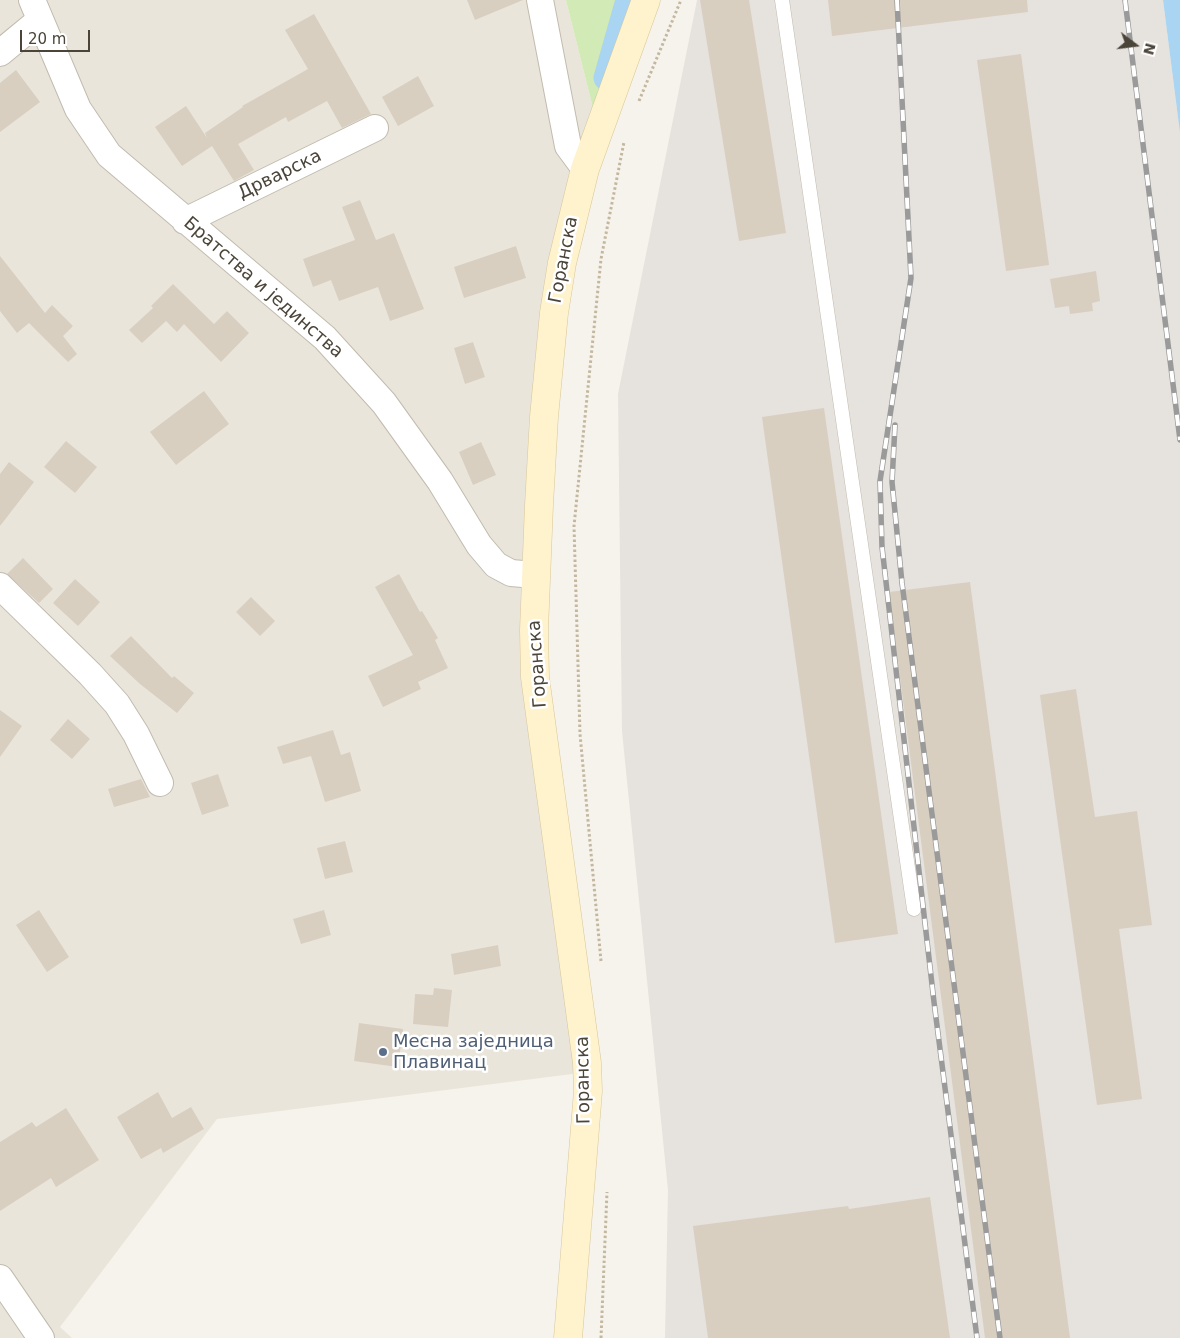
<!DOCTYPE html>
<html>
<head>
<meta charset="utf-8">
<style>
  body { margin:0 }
  #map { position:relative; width:1180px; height:1338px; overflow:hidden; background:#f6f3ec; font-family:"DejaVu Sans",sans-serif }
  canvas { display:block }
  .north { position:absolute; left:1110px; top:20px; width:50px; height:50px; -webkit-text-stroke:4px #fff; paint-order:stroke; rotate:105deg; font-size:14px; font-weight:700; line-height:20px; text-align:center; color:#4b4439 }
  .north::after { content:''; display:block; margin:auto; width:18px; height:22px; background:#4b4439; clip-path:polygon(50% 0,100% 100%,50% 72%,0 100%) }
  .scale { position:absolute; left:20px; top:30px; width:70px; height:22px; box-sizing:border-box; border:2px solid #4b4439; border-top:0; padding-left:6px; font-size:15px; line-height:18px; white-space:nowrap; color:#4b4439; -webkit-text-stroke:4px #fff; paint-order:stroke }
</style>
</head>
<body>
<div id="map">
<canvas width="1180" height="1338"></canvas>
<div class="north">N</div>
<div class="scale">20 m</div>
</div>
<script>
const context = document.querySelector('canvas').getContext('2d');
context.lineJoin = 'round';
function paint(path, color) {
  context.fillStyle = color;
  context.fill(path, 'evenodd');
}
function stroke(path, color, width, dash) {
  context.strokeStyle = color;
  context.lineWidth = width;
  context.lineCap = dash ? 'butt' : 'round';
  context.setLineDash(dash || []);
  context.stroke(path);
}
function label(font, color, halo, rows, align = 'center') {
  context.font = font + ' "DejaVu Sans",sans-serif';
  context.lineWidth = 5;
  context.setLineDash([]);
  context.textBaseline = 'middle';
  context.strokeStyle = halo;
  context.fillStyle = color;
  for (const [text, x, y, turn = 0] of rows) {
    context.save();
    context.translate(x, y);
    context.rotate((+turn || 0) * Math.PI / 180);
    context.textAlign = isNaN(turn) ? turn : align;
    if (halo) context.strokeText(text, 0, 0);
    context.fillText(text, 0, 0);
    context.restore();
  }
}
const residential = new Path2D(`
  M 0,0 L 566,0 L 594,112 L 544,331 L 526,493 L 526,680 L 580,1073 L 217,1119 L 60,1327 L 72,1338 L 0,1338 Z`);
const industrial = new Path2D(`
  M 697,0 L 1163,0 L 1180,133 L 1180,1338 L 665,1338 L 668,1190 L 622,731 L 618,394 Z`);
const green = new Path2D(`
  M 566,0 L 628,0 L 594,112 Z`);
const water = new Path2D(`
  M 1163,0 L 1180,0 L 1180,133 Z`);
const canal = new Path2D(`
  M 606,78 L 628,0`);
const building = new Path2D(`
  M 467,0 L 523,0 L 475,20 Z
  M 700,0 L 749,0 L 786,233 L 739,241 Z
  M 828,0 L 1027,0 L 1028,12 L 832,36 Z
  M 314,14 L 371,114 L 342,128 L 327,101 L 288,122 L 286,117 L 238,144 L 254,170 L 234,181 L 212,146 L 182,166 L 155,127 L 186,106 L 207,138 L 205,133 L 243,107 L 242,106 L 308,69 L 285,30 Z
  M 1021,54 L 1049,265 L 1006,271 L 977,60 Z
  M 16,70 L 40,102 L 0,132 L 0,83 Z
  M 418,76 L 434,106 L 398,126 L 382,97 Z
  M 360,200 L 376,240 L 394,233 L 424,309 L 390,321 L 378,287 L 339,301 L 331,280 L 313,287 L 303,259 L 355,240 L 342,207 Z
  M 516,246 L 526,278 L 464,298 L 454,267 Z
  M 0,256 L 45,313 L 52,305 L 73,326 L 63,336 L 77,354 L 68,362 L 29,323 L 17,333 L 0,311 Z
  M 1096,271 L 1100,301 L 1092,303 L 1093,311 L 1070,314 L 1069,306 L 1055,308 L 1050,279 Z
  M 173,284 L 214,324 L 227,311 L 249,333 L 221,362 L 184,324 L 177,332 L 166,321 L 142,343 L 129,330 L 153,308 L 151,306 Z
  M 473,342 L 485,377 L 465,384 L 454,348 Z
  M 204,391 L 229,424 L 176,465 L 150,432 Z
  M 824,408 L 898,934 L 835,943 L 762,417 Z
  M 66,441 L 97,467 L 75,493 L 44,467 Z
  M 481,442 L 496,475 L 473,485 L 459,452 Z
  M 9,462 L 34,482 L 0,526 L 0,474 Z
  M 23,558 L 53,589 L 39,603 L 7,574 Z
  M 399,574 L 420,612 L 422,611 L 438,638 L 435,640 L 448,668 L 418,682 L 421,689 L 383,707 L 368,676 L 413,655 L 375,587 Z
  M 75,579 L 100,602 L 78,626 L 53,603 Z
  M 970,582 L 1070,1338 L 985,1338 L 889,592 Z
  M 251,597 L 275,621 L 260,636 L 236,612 Z
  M 131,636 L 172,678 L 174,676 L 194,693 L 177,713 L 140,684 L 110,656 Z
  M 1076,689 L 1095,817 L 1137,811 L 1152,925 L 1119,929 L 1142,1099 L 1097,1105 L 1040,695 Z
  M 0,710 L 22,726 L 0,757 Z
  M 68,719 L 90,739 L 72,759 L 50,740 Z
  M 333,730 L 341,755 L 350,752 L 361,791 L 325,802 L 311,756 L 283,764 L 277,747 Z
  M 218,774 L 229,806 L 202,815 L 191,783 Z
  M 141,779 L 150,797 L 114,807 L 108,789 Z
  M 345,841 L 353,872 L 325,879 L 317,848 Z
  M 39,910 L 69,957 L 47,972 L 16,925 Z
  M 324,910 L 331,935 L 301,944 L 293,919 Z
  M 498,945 L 501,966 L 454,975 L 451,954 Z
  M 434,988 L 452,990 L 448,1027 L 413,1024 L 415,994 L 433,995 Z
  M 359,1023 L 403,1029 L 398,1067 L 354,1061 Z
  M 158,1092 L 172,1118 L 191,1107 L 204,1129 L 163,1153 L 161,1148 L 141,1159 L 117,1117 Z
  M 66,1108 L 99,1160 L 56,1187 L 51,1178 L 0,1211 L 0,1142 L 32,1122 L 36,1127 Z
  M 930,1197 L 950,1338 L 708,1338 L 693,1226 L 848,1206 L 849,1209 Z`);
const path = new Path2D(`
  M 639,101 L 681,0
  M 601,961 L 580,734 L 574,526 L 601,259 L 624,142
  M 601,1338 L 607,1192`);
const service = new Path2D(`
  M 782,0 L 914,909`);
const minor = new Path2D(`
  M 32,0 L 78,109 L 109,155 L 325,338 L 384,403 L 440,481 L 479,545 L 496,565 L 511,573 L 535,575
  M 540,0 L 568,146 L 585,169
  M 0,53 L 40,20
  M 185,221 L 375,128
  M 0,586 L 90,674 L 117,704 L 136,734 L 160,783
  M 0,1278 L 41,1338`);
const secondary = new Path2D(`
  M 568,1338 L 588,1091 L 587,1063 L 535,677 L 534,630 L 539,505 L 544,417 L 554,313 L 562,263 L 585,169 L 646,0`);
const rail = new Path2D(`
  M 897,0 L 911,278 L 880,481 L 882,547 L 934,1002 L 977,1338
  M 1125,0 L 1180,440
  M 895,425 L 892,482 L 902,583 L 1000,1338`);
const markers = [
  [383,1052,5,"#5c6f8a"]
];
const streetNames = [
  ["Дрварска",280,175,-26],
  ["Горанска",564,260,-79],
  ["Братства и јединства",263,288,41],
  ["Горанска",538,664,-94],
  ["Горанска",584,1080,-91]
];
const serviceNames = [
  ["Месна заједница",393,1042],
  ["Плавинац",393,1063]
];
paint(residential, '#eae5da');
paint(industrial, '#e6e2dd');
paint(green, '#d2eab5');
paint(water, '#a9d4f2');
stroke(canal, '#a9d4f2', 25);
paint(building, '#d8cfc1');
stroke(service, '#c2bbae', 15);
stroke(minor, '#c2bbae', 28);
stroke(secondary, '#d6c79b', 29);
stroke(path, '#c4b79f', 3, [2.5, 2.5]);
stroke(service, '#fff', 14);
stroke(minor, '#fff', 26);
stroke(secondary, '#fff3cd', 28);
stroke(rail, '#9a9a9a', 5.5);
stroke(rail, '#fff', 4, [11]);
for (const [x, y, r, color] of markers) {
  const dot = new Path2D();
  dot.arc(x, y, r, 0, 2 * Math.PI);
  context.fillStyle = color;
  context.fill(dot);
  stroke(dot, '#fff', 2);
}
label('18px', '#4b4439', '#fff', streetNames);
label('18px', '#4e5e75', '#fff', serviceNames, 'left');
</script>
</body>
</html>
